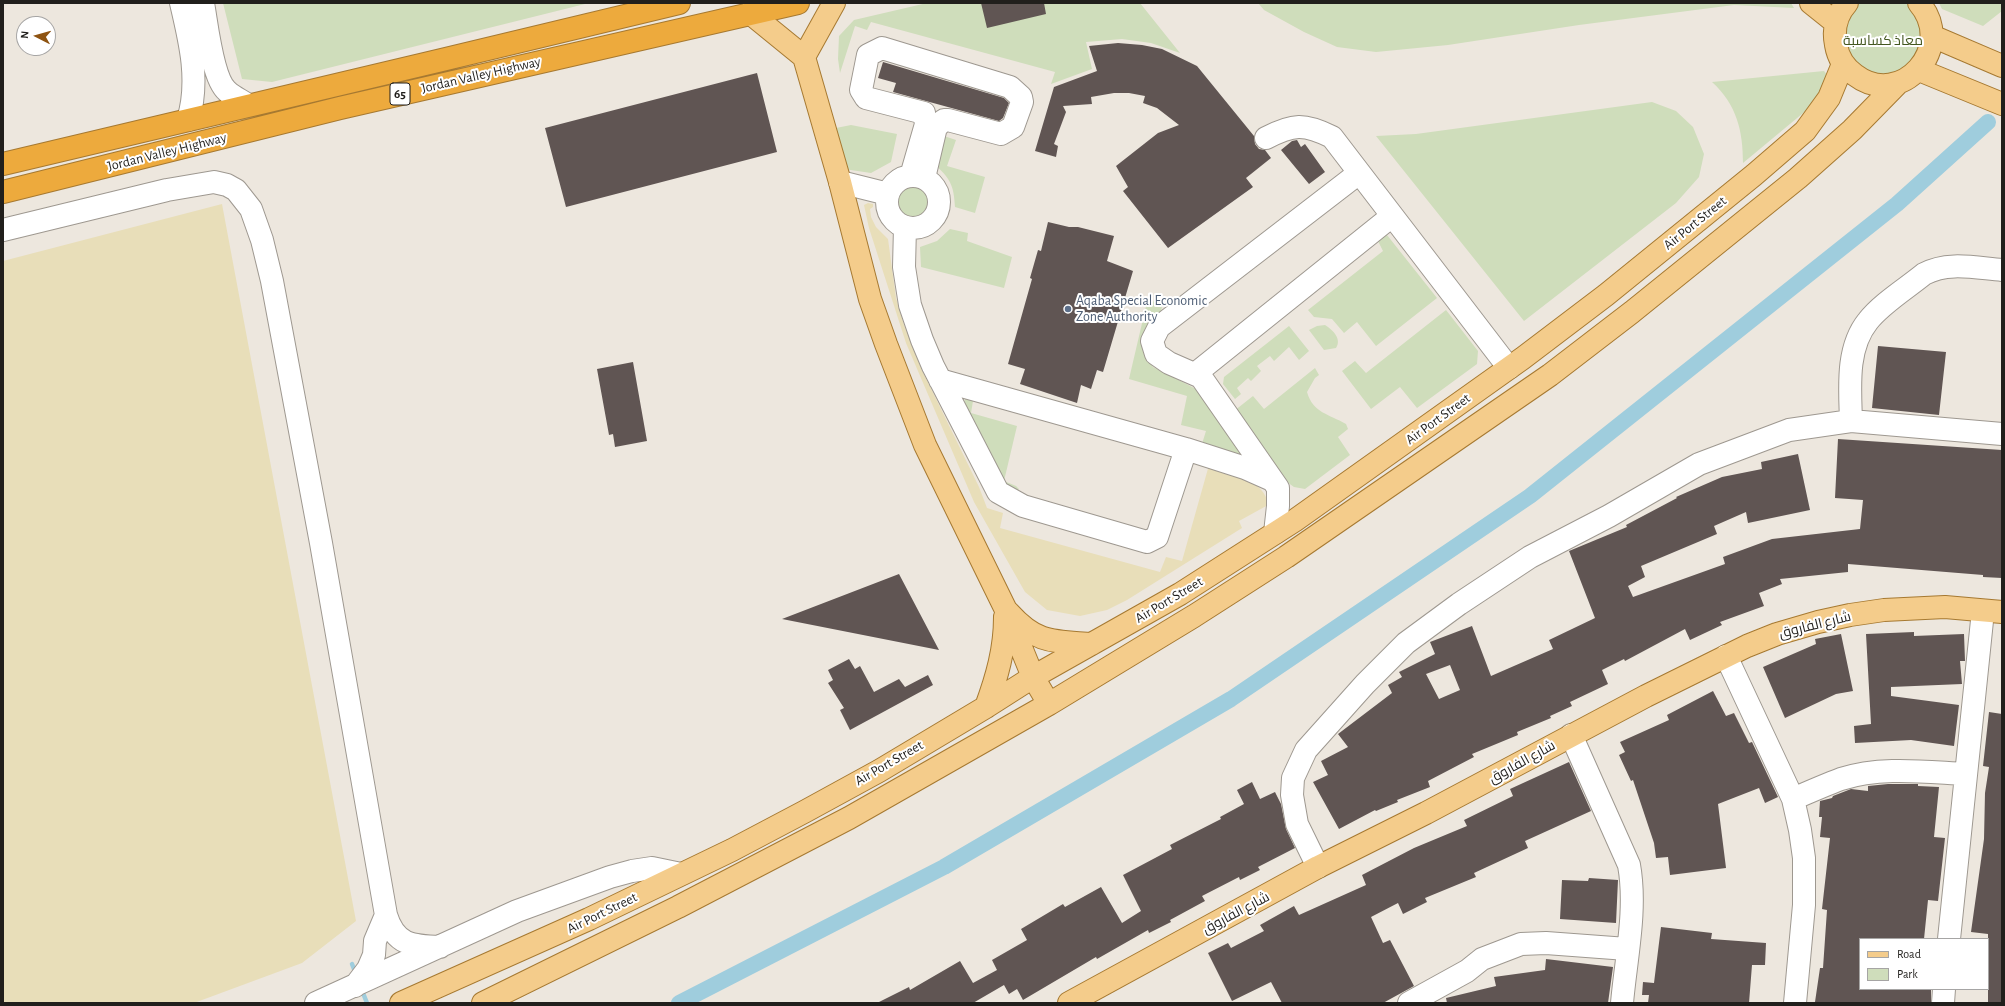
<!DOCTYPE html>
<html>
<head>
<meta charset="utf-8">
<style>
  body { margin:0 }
  #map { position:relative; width:2005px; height:1006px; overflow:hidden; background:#ede7de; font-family:"Alegreya Sans",sans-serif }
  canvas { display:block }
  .frame { position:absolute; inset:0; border:4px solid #211f1c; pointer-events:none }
  .legend { position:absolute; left:1859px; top:938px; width:130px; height:52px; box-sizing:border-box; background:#fff; border:1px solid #a6a5a4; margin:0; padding:5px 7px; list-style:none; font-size:12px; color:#211f1c }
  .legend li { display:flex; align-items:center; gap:8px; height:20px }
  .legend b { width:20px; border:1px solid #a6a5a4 }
  .north { position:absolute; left:16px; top:16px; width:40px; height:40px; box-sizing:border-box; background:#fff; border:1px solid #a6a5a4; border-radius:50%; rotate:276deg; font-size:11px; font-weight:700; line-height:16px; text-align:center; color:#211f1c }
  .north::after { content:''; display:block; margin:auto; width:14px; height:18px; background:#8e5311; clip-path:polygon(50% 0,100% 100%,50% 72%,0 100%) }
</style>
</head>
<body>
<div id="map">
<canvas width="2005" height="1006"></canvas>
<div class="frame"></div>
<ul class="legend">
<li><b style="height:5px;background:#f4cc8b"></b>Road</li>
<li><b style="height:11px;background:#cfddbb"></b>Park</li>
</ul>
<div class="north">N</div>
</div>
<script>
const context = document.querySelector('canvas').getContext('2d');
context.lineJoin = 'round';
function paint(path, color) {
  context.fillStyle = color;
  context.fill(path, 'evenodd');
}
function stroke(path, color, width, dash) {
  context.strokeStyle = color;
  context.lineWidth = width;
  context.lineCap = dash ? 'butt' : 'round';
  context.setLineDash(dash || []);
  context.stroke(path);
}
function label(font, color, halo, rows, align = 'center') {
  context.font = font + ' "Alegreya Sans",Cairo,sans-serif';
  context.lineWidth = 4;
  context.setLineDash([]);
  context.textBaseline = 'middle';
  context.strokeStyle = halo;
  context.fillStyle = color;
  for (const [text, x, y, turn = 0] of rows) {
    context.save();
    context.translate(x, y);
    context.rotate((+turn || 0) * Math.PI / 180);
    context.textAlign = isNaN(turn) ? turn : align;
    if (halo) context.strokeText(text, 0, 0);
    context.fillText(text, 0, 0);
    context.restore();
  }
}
const green = new Path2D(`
  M 223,3 L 589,3 L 272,82 L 242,79 Z
  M 927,3 L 1140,3 L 1180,53 L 1151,43 L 1122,39 L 1086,42 L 1092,69 L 1051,84 L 1055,72 L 871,22 L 867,30 L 855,26 L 840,73 L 838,59 L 839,36 L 854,20 Z
  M 1258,3 L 1791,3 L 1794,8 L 1734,5 L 1579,25 L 1448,45 L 1376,52 L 1337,47 L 1304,32 L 1264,10 Z
  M 1857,3 L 1909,3 L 1925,29 L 1920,57 L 1885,79 L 1849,61 L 1843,21 Z
  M 1939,3 L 2002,3 L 2002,11 L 1983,26 L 1942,9 Z
  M 1824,71 L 1828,76 L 1826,94 L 1743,163 C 1743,131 1737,105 1712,82 Z
  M 1652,102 L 1676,111 L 1693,127 L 1704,154 L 1699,177 L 1676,203 L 1524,321 L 1376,136 L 1416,134 Z
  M 851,125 L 897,134 L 891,162 L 871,173 L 844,169 L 836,128 Z
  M 944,136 L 956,140 L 947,166 L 985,177 L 975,213 L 955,207 C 954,185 950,178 934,164 Z
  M896 203a19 19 0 1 1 38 0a19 19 0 1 1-38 0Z
  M 950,229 L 968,233 L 967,241 L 1012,257 L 1004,288 L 921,267 L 920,247 L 937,241 Z
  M 1382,234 L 1387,235 L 1437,298 L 1376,346 L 1357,322 L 1344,333 L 1332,319 L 1314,317 L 1308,310 L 1383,251 L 1377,239 Z
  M 1157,301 L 1162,306 L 1161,312 L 1145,353 L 1153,367 L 1198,390 L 1244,454 L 1238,457 L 1201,447 L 1206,431 L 1181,425 L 1187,396 L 1129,379 L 1147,302 Z
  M 1446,310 L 1478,351 L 1477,364 L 1417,408 L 1400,387 L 1371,409 L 1342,371 L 1355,361 L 1366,373 Z
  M 1325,325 C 1333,330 1342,339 1336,348 L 1324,350 L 1309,330 L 1317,326 Z
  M 1289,326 L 1309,351 L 1299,360 L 1289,347 L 1274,361 L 1270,356 L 1257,366 L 1261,371 L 1251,381 L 1248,378 L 1237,388 L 1241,394 L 1235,399 L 1223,384 L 1224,377 Z
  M 1315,368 L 1319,375 L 1315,378 L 1307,392 C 1313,413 1329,414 1346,424 L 1348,429 L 1338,437 L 1350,455 L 1305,489 L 1294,487 L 1287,482 L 1234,411 L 1253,396 L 1264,409 Z
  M 965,399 L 973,401 L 971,413 L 1017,426 L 1004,481 L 1016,486 L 1019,489 L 1012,496 L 1001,488 L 992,479 L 963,408 Z`);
const sand = new Path2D(`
  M 868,203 L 873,204 L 873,207 L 870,209 L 871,217 L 876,227 L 888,239 L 896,298 L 904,325 L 921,368 L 979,487 L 987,508 L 1003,513 L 1000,528 L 1160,572 L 1166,557 L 1182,561 L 1209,465 C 1229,473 1266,480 1268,505 L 1239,521 L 1242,528 L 1127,600 L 1107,610 L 1080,616 L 1047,610 L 1025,592 L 974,502 L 906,343 L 869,228 L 864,205 Z
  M 222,204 L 356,921 L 302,963 L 194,1003 L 3,1003 L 3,261 Z`);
const stream = new Path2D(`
  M 352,964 L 356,974
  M 361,988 L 367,1003`);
const canal = new Path2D(`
  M 679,1003 L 944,867 L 1231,699 L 1530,496 L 1897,204 L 1988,122`);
const building = new Path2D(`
  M 981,3 L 1044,3 L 1046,14 L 987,28 Z
  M 1118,43 L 1142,45 L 1162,49 L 1197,66 L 1254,136 L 1255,144 L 1259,149 L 1265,150 L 1271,158 L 1246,178 L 1253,187 L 1168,248 L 1123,191 L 1128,187 L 1116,166 L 1158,133 L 1179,125 L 1157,108 L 1143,103 L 1145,96 L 1129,93 L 1114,93 L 1091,97 L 1092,104 L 1063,106 L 1066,112 L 1054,144 L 1058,146 L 1056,157 L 1035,151 L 1054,87 L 1097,71 L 1089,46 Z
  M 883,62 L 1004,98 L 1009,103 L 1003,118 L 999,121 L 893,92 L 896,83 L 878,78 Z
  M 757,73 L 777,152 L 566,207 L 545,128 Z
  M 1297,140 L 1301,147 L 1305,144 L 1325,172 L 1309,184 L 1281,150 L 1292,141 Z
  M 1048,222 L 1069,227 L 1078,227 L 1114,236 L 1107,261 L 1133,271 L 1103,372 L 1097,370 L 1091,389 L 1081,385 L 1077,403 L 1020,384 L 1025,369 L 1008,364 L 1032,279 L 1030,278 L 1038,250 L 1041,251 Z
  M 1878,346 L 1946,352 L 1939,415 L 1872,408 Z
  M 633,362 L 647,441 L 615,447 L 613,434 L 609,435 L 597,369 Z
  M 1838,439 L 2002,450 L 2002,578 L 1983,577 L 1983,575 L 1848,564 L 1848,572 L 1780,579 L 1782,584 L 1759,593 L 1764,606 L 1720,622 L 1722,625 L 1690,640 L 1685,629 L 1625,661 L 1624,659 L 1602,670 L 1608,684 L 1570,702 L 1572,706 L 1550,716 L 1551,718 L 1517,732 L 1518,735 L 1472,754 L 1474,757 L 1428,781 L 1430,787 L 1397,800 L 1398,802 L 1376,811 L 1375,810 L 1339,829 L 1313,782 L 1328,775 L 1321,761 L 1348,747 L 1338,734 L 1392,693 L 1388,685 L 1402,677 L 1399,672 L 1435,654 L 1430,642 L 1472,626 L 1491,676 L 1553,649 L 1549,640 L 1595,618 L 1569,551 L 1627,527 L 1626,525 L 1677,498 L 1676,497 L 1722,477 L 1762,469 L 1761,462 L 1798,454 L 1810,510 L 1748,523 L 1746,512 L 1714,526 L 1717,534 L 1641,566 L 1645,577 L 1628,586 L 1633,597 L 1725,564 L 1723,557 L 1772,539 L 1860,529 L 1863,500 L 1835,498 ZM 1450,665 L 1460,690 L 1439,699 L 1426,674 Z
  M 899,574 L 939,650 L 782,619 Z
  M 1914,632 L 1914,636 L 1964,634 L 1965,661 L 1960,661 L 1962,684 L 1891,687 L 1891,696 L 1959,705 L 1954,746 L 1911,740 L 1855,743 L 1854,726 L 1871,724 L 1866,634 Z
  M 1841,634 L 1853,691 L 1836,694 L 1785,718 L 1763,667 L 1816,644 L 1815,639 Z
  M 849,659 L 855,669 L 860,666 L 874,692 L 899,679 L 905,687 L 928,675 L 933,685 L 850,730 L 840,710 L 844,708 L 828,683 L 833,680 L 828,670 Z
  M 1713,691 L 1726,716 L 1734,713 L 1749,743 L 1752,742 L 1778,797 L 1765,803 L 1759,788 L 1718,804 L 1726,868 L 1670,875 L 1668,857 L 1656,858 L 1654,843 L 1633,780 L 1631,781 L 1619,755 L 1625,752 L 1620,742 L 1669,720 L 1667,715 Z
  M 1989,712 L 2002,714 L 2002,1003 L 1988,1003 L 1988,934 L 1971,932 L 1984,839 L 1985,793 L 1989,767 L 1983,766 Z
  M 1569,762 L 1591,811 L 1525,841 L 1528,848 L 1474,873 L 1476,877 L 1425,898 L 1427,902 L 1403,914 L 1398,903 L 1371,917 L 1383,943 L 1390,940 L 1414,986 L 1383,1003 L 1282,1003 L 1271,982 L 1232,1001 L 1208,953 L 1228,943 L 1231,948 L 1264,931 L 1260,925 L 1294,906 L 1299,915 L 1366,885 L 1362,875 L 1414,848 L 1467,826 L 1464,820 L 1513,796 L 1510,789 Z
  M 1252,782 L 1260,799 L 1275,792 L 1281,804 L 1286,829 L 1295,848 L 1258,867 L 1260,870 L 1240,880 L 1239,877 L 1202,896 L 1205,901 L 1170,920 L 1171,922 L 1149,933 L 1148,930 L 1097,959 L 1096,957 L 1023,1000 L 1017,989 L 1009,994 L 1004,985 L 973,1003 L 877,1003 L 909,987 L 910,990 L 960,961 L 973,983 L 997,970 L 992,960 L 1027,940 L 1021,929 L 1063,904 L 1065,907 L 1101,887 L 1122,923 L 1141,911 L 1123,875 L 1172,849 L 1170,845 L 1221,819 L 1220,817 L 1244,804 L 1237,790 Z
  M 1888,784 L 1918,784 L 1918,786 L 1939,787 L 1934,837 L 1945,838 L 1938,901 L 1928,900 L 1924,939 L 1860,939 L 1860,989 L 1931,989 L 1931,1003 L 1815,1002 L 1820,968 L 1823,968 L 1827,910 L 1822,909 L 1830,838 L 1820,837 L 1822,817 L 1819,817 L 1820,801 L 1832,798 L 1833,796 L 1851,789 L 1868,791 L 1868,786 Z
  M 1589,878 L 1618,880 L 1616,923 L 1560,919 L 1562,880 L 1588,881 Z
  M 1661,927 L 1712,933 L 1711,939 L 1766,943 L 1765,965 L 1752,965 L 1749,1003 L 1648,1003 L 1649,995 L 1642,995 L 1643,982 L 1654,983 Z
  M 1546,959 L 1613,967 L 1608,1003 L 1447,1003 L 1446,998 L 1496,986 L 1494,977 L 1545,970 Z`);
const minor = new Path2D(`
  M 181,3 C 190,41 200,81 188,120
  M 203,3 C 207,24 212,78 227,91 C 233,97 241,100 248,105
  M 1266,138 C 1293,124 1304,123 1332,137 L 1509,368
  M887 202a26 26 0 1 1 52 0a26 26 0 1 1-52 0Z
  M 911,176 L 926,124 L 924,113 L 866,98 L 861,90 L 868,55 L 882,48 L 1010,87 L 1021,97 L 1022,102 L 1013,127 L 1001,134 L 948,120 L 944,120 L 936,127 L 924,178
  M 840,182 L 888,194
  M 905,227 L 904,267 L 910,305 L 922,340 L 933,366 L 998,492 L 1023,506 L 1147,542 L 1157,537 L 1186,449 L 1245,468 L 1272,480
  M 3,230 L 167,190 L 214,182 L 227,185 L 236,190 L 251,209 L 262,240 L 272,281 L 321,543 L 386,915 C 395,945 412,946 440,947
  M 1195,374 L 1392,216
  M 940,380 L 1186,449
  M 1851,421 C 1850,388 1846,348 1868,321 C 1881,304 1907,288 1924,274 C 1948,261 1976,268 2002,270
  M 1275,533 L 1278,506 L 1278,488 L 1201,377 L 1169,363 L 1156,354 L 1152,341 L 1159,327 L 1359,173
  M 1726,656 L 1793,799 L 1800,830 L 1804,858 L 1804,905 L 1795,1003
  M 1571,735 L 1629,865 C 1637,909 1626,958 1622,1003
  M 1793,799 C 1809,792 1825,785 1841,779 C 1881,766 1925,772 1966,774
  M 1318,867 L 1297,824 L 1292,795 L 1293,778 L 1306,750 L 1365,684 L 1406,643 L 1459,604 L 1530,557 L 1609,516 L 1699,464 L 1789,430 L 1851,421 L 2002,434
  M 1949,939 L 1983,611
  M 355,986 L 368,969 L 374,955 L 375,941 L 386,915
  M 316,1003 L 517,911 L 610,877 L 632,871 L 652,868 L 681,874
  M 1409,1003 L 1467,971 L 1482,959 L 1521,944 L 1546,943 L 1627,949
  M 1943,1003 L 1944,989`);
const major = new Path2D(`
  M 1811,3 L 1836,23
  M 1847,3 C 1836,15 1833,30 1836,45 C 1838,57 1845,68 1855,75 C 1901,110 1957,47 1919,3
  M 750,13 L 804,57 L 840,182 L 870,299 L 886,344 L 925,445 L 1005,608 L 1033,677 L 1049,704
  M 1932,36 L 2002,66
  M 804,57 L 834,3
  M 1919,70 L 2002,104
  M 1009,613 C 1037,644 1053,641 1092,644
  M 986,707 C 997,677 1005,649 1005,617
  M 401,1003 L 589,919 L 732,850 L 804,812 L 879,771 L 986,707 L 1033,677 L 1180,594 L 1294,521 L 1523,358 L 1606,295 L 1754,175 L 1805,131 L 1829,98 L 1843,64
  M 483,1003 L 678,907 L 849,818 L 1049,704 L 1194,616 L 1286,557 L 1550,375 L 1632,312 L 1798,178 L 1852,130 L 1898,83
  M 1069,1003 L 1318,867 L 1426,813 L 1646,696 L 1747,646 L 1777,634 L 1818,622 L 1850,615 L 1884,610 L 1945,607 L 2002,612`);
const highway = new Path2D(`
  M 3,164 C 228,110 454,58 679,3
  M 3,192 L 340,108 L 798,3`);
const markers = [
  [1068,309,4,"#5c6f8a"]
];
const shields = [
  [400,94,20]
];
const shieldNames = [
  ["65",400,94]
];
const parkNames = [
  ["معاذ كساسبة",1883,41]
];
const streetNames = [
  ["Jordan Valley Highway",481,75,-13],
  ["Jordan Valley Highway",167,152,-14],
  ["Air Port Street",1695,223,-39],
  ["Air Port Street",1438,419,-36],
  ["Air Port Street",1169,600,-31],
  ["شارع الفاروق",1815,625,-14],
  ["شارع الفاروق",1522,762,-29],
  ["Air Port Street",889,763,-30],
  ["Air Port Street",602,913,-26],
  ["شارع الفاروق",1236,913,-28]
];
const serviceNames = [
  ["Aqaba Special Economic",1076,301],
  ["Zone Authority",1076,317]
];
paint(green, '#cfddbb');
paint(sand, '#e8deb9');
stroke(stream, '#9fcddd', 4.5);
stroke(canal, '#9fcddd', 16);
paint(building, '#605553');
stroke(minor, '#9e9890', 24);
stroke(major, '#a67931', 24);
stroke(highway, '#a67931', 24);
stroke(minor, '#fff', 22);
stroke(major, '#f4cc8b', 22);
stroke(highway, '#edaa3d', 22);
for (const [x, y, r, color] of markers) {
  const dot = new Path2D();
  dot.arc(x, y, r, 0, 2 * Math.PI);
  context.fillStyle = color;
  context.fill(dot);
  stroke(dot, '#fff', 1.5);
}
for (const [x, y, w] of shields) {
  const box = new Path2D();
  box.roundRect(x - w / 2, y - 11, w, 22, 3);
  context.fillStyle = '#fff';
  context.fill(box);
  stroke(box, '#211f1c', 1);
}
label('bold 13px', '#211f1c', null, shieldNames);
label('14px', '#43561f', '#fff', parkNames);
label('14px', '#211f1c', '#fff', streetNames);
label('14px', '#4e5e75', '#fff', serviceNames, 'left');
</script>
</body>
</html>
